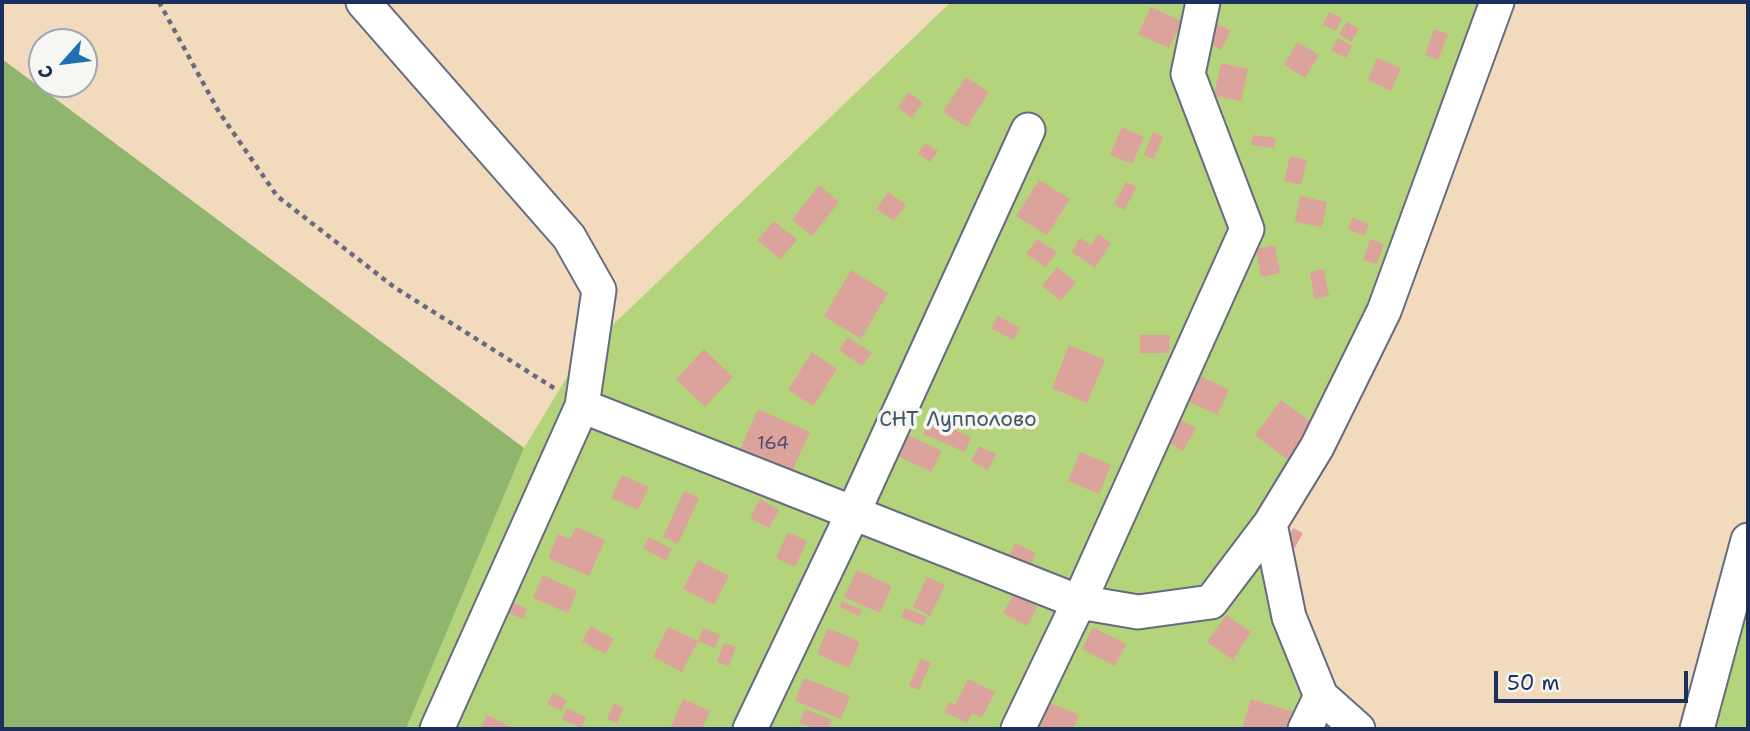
<!DOCTYPE html>
<html>
<head>
<meta charset="utf-8">
<style>
  body { margin:0 }
  #map { position:relative; width:1750px; height:731px; overflow:hidden; background:#f2dbbc; font-family:"Shantell Sans",sans-serif }
  canvas { display:block }
  .frame { position:absolute; inset:0; border:4px solid #1b2f5e; pointer-events:none }
  .north { position:absolute; left:28px; top:28px; width:70px; height:70px; box-sizing:border-box; background:#f6f6f2; border:2px solid #9ea6b7; border-radius:50%; rotate:242deg; font-size:19px; font-weight:700; line-height:28px; text-align:center; color:#1b2f5e }
  .north::after { content:''; display:block; margin:auto; width:24px; height:32px; background:#1f6fb2; clip-path:polygon(50% 0,100% 100%,50% 72%,0 100%) }
  .scale { position:absolute; left:1494px; top:671px; width:194px; height:32px; box-sizing:border-box; border:4px solid #1b2f5e; border-top:0; padding-left:9px; font-size:21px; line-height:24px; white-space:nowrap; color:#1b2f5e; -webkit-text-stroke:5px #f6f6f2; paint-order:stroke }
</style>
</head>
<body>
<div id="map">
<canvas width="1750" height="731"></canvas>
<div class="frame"></div>
<div class="north">С</div>
<div class="scale">50 m</div>
</div>
<script>
const context = document.querySelector('canvas').getContext('2d');
context.lineJoin = 'round';
function paint(path, color) {
  context.fillStyle = color;
  context.fill(path, 'evenodd');
}
function stroke(path, color, width, dash) {
  context.strokeStyle = color;
  context.lineWidth = width;
  context.lineCap = dash ? 'butt' : 'round';
  context.setLineDash(dash || []);
  context.stroke(path);
}
function label(font, color, halo, rows, align = 'center') {
  context.font = font + ' "Shantell Sans",sans-serif';
  context.lineWidth = 7;
  context.setLineDash([]);
  context.textBaseline = 'middle';
  context.strokeStyle = halo;
  context.fillStyle = color;
  for (const [text, x, y, turn = 0] of rows) {
    context.save();
    context.translate(x, y);
    context.rotate((+turn || 0) * Math.PI / 180);
    context.textAlign = isNaN(turn) ? turn : align;
    if (halo) context.strokeText(text, 0, 0);
    context.fillText(text, 0, 0);
    context.restore();
  }
}
const green = new Path2D(`
  M 951,2 L 1483,2 L 1382,286 L 1309,446 L 1248,527 L 1300,690 L 1344,729 L 406,729 L 524,448 L 579,357 Z
  M 1748,557 L 1748,729 L 1687,729 Z`);
const forest = new Path2D(`
  M 2,59 L 524,448 L 406,729 L 2,729 Z`);
const building = new Path2D(`
  M 1151,7 L 1182,21 L 1169,48 L 1138,34 Z
  M 1329,12 L 1342,18 L 1336,31 L 1323,25 Z
  M 1210,20 L 1231,31 L 1221,50 L 1200,39 Z
  M 1347,22 L 1359,29 L 1351,42 L 1339,34 Z
  M 1434,29 L 1448,34 L 1438,60 L 1425,55 Z
  M 1338,38 L 1352,46 L 1346,58 L 1331,50 Z
  M 1297,42 L 1319,55 L 1305,78 L 1284,65 Z
  M 1377,58 L 1401,68 L 1391,91 L 1368,80 Z
  M 1221,63 L 1248,69 L 1241,101 L 1214,96 Z
  M 966,77 L 989,92 L 967,127 L 943,112 Z
  M 909,92 L 923,103 L 911,118 L 898,107 Z
  M 1122,127 L 1144,137 L 1132,164 L 1110,155 Z
  M 1153,132 L 1163,136 L 1154,159 L 1144,155 Z
  M 1253,135 L 1276,138 L 1274,148 L 1251,145 Z
  M 925,143 L 938,151 L 930,162 L 918,154 Z
  M 1290,156 L 1307,160 L 1301,185 L 1284,181 Z
  M 1039,180 L 1070,199 L 1047,235 L 1016,216 Z
  M 1126,182 L 1137,187 L 1124,210 L 1114,204 Z
  M 819,185 L 839,202 L 812,236 L 792,220 Z
  M 888,192 L 906,205 L 894,221 L 876,209 Z
  M 1300,196 L 1327,202 L 1322,227 L 1295,222 Z
  M 1353,217 L 1369,225 L 1364,236 L 1348,229 Z
  M 774,221 L 797,240 L 780,259 L 757,240 Z
  M 1098,234 L 1111,243 L 1095,268 L 1072,252 L 1080,238 L 1091,245 Z
  M 1037,239 L 1057,252 L 1046,267 L 1026,254 Z
  M 1370,239 L 1384,244 L 1377,264 L 1363,260 Z
  M 1275,245 L 1280,273 L 1261,277 L 1256,249 Z
  M 1057,267 L 1076,282 L 1061,301 L 1042,286 Z
  M 1324,269 L 1329,296 L 1314,299 L 1310,272 Z
  M 851,270 L 888,293 L 861,339 L 824,316 Z
  M 998,316 L 1020,328 L 1013,340 L 991,328 Z
  M 1140,335 L 1170,335 L 1169,353 L 1140,353 Z
  M 848,337 L 872,353 L 862,366 L 839,350 Z
  M 1069,345 L 1105,360 L 1087,403 L 1052,388 Z
  M 704,349 L 733,377 L 705,407 L 676,379 Z
  M 812,352 L 837,369 L 813,406 L 788,390 Z
  M 1200,376 L 1229,390 L 1217,415 L 1188,401 Z
  M 1281,400 L 1314,424 L 1288,460 L 1255,435 Z
  M 758,409 L 810,432 L 788,480 L 737,456 Z
  M 930,419 L 971,437 L 965,452 L 923,434 Z
  M 1181,420 L 1196,428 L 1183,451 L 1169,443 Z
  M 908,435 L 942,451 L 931,472 L 898,456 Z
  M 979,446 L 996,454 L 988,470 L 971,461 Z
  M 1080,452 L 1111,465 L 1099,494 L 1068,481 Z
  M 622,475 L 649,487 L 638,510 L 611,498 Z
  M 684,491 L 699,498 L 678,544 L 663,537 Z
  M 760,499 L 779,510 L 769,528 L 750,518 Z
  M 576,527 L 605,540 L 589,576 L 548,558 L 558,534 L 570,539 Z
  M 1293,528 L 1303,533 L 1288,560 L 1279,555 Z
  M 788,532 L 807,541 L 795,567 L 776,558 Z
  M 649,537 L 672,549 L 666,561 L 643,548 Z
  M 1015,543 L 1036,553 L 1028,570 L 1007,561 Z
  M 698,560 L 729,576 L 714,605 L 683,589 Z
  M 857,570 L 892,586 L 880,613 L 844,597 Z
  M 543,575 L 577,591 L 568,613 L 533,598 Z
  M 927,577 L 945,585 L 930,616 L 913,607 Z
  M 1014,594 L 1037,607 L 1027,626 L 1003,613 Z
  M 503,598 L 527,609 L 523,619 L 499,609 Z
  M 842,601 L 862,610 L 859,616 L 840,607 Z
  M 905,608 L 927,617 L 923,626 L 901,617 Z
  M 1226,615 L 1251,632 L 1233,660 L 1207,642 Z
  M 591,626 L 614,639 L 605,654 L 582,641 Z
  M 668,627 L 698,641 L 682,672 L 653,657 Z
  M 1093,627 L 1126,644 L 1115,666 L 1082,649 Z
  M 703,628 L 720,635 L 715,648 L 698,641 Z
  M 828,628 L 860,642 L 849,668 L 817,654 Z
  M 724,643 L 736,647 L 729,666 L 717,662 Z
  M 921,658 L 931,663 L 919,690 L 909,686 Z
  M 804,678 L 850,696 L 841,719 L 795,701 Z
  M 968,679 L 995,692 L 982,718 L 972,713 L 967,723 L 944,712 L 949,702 L 955,705 Z
  M 553,693 L 567,700 L 561,711 L 547,704 Z
  M 683,699 L 710,711 L 702,729 L 670,729 Z
  M 1251,699 L 1294,712 L 1288,729 L 1242,729 Z
  M 614,703 L 624,708 L 617,723 L 607,719 Z
  M 1050,703 L 1079,715 L 1073,729 L 1039,729 Z
  M 567,708 L 586,717 L 581,728 L 562,719 Z
  M 805,709 L 832,720 L 828,729 L 816,729 L 799,723 Z
  M 487,715 L 515,729 L 480,729 Z`);
const path = new Path2D(`
  M 159,2 L 219,112 L 277,196 L 394,287 L 557,390`);
const minor = new Path2D(`
  M 363,2 L 569,237 L 599,290 L 582,406 L 437,729
  M 582,406 L 1079,602 L 1138,612 L 1211,602 L 1270,524 L 1317,447 L 1384,311 L 1497,2
  M 1270,524 L 1289,617 L 1321,696 L 1358,729
  M 750,729 L 853,513 L 1028,130
  M 1018,729 L 1079,602 L 1247,229 L 1188,74 L 1203,2
  M 1305,729 L 1321,696
  M 1697,729 L 1748,540`);
const numberNames = [
  ["164",773,444]
];
const parkNames = [
  ["СНТ Лупполово",958,421]
];
paint(green, '#b4d47c');
paint(forest, '#8fb66c');
paint(building, '#dca29c');
stroke(minor, '#666b7f', 37);
stroke(path, '#666b7f', 4.5, [5, 5]);
stroke(minor, '#fff', 33);
label('18px', '#4b4c6e', null, numberNames);
label('21px', '#415866', '#f6f6f2', parkNames);
</script>
</body>
</html>
